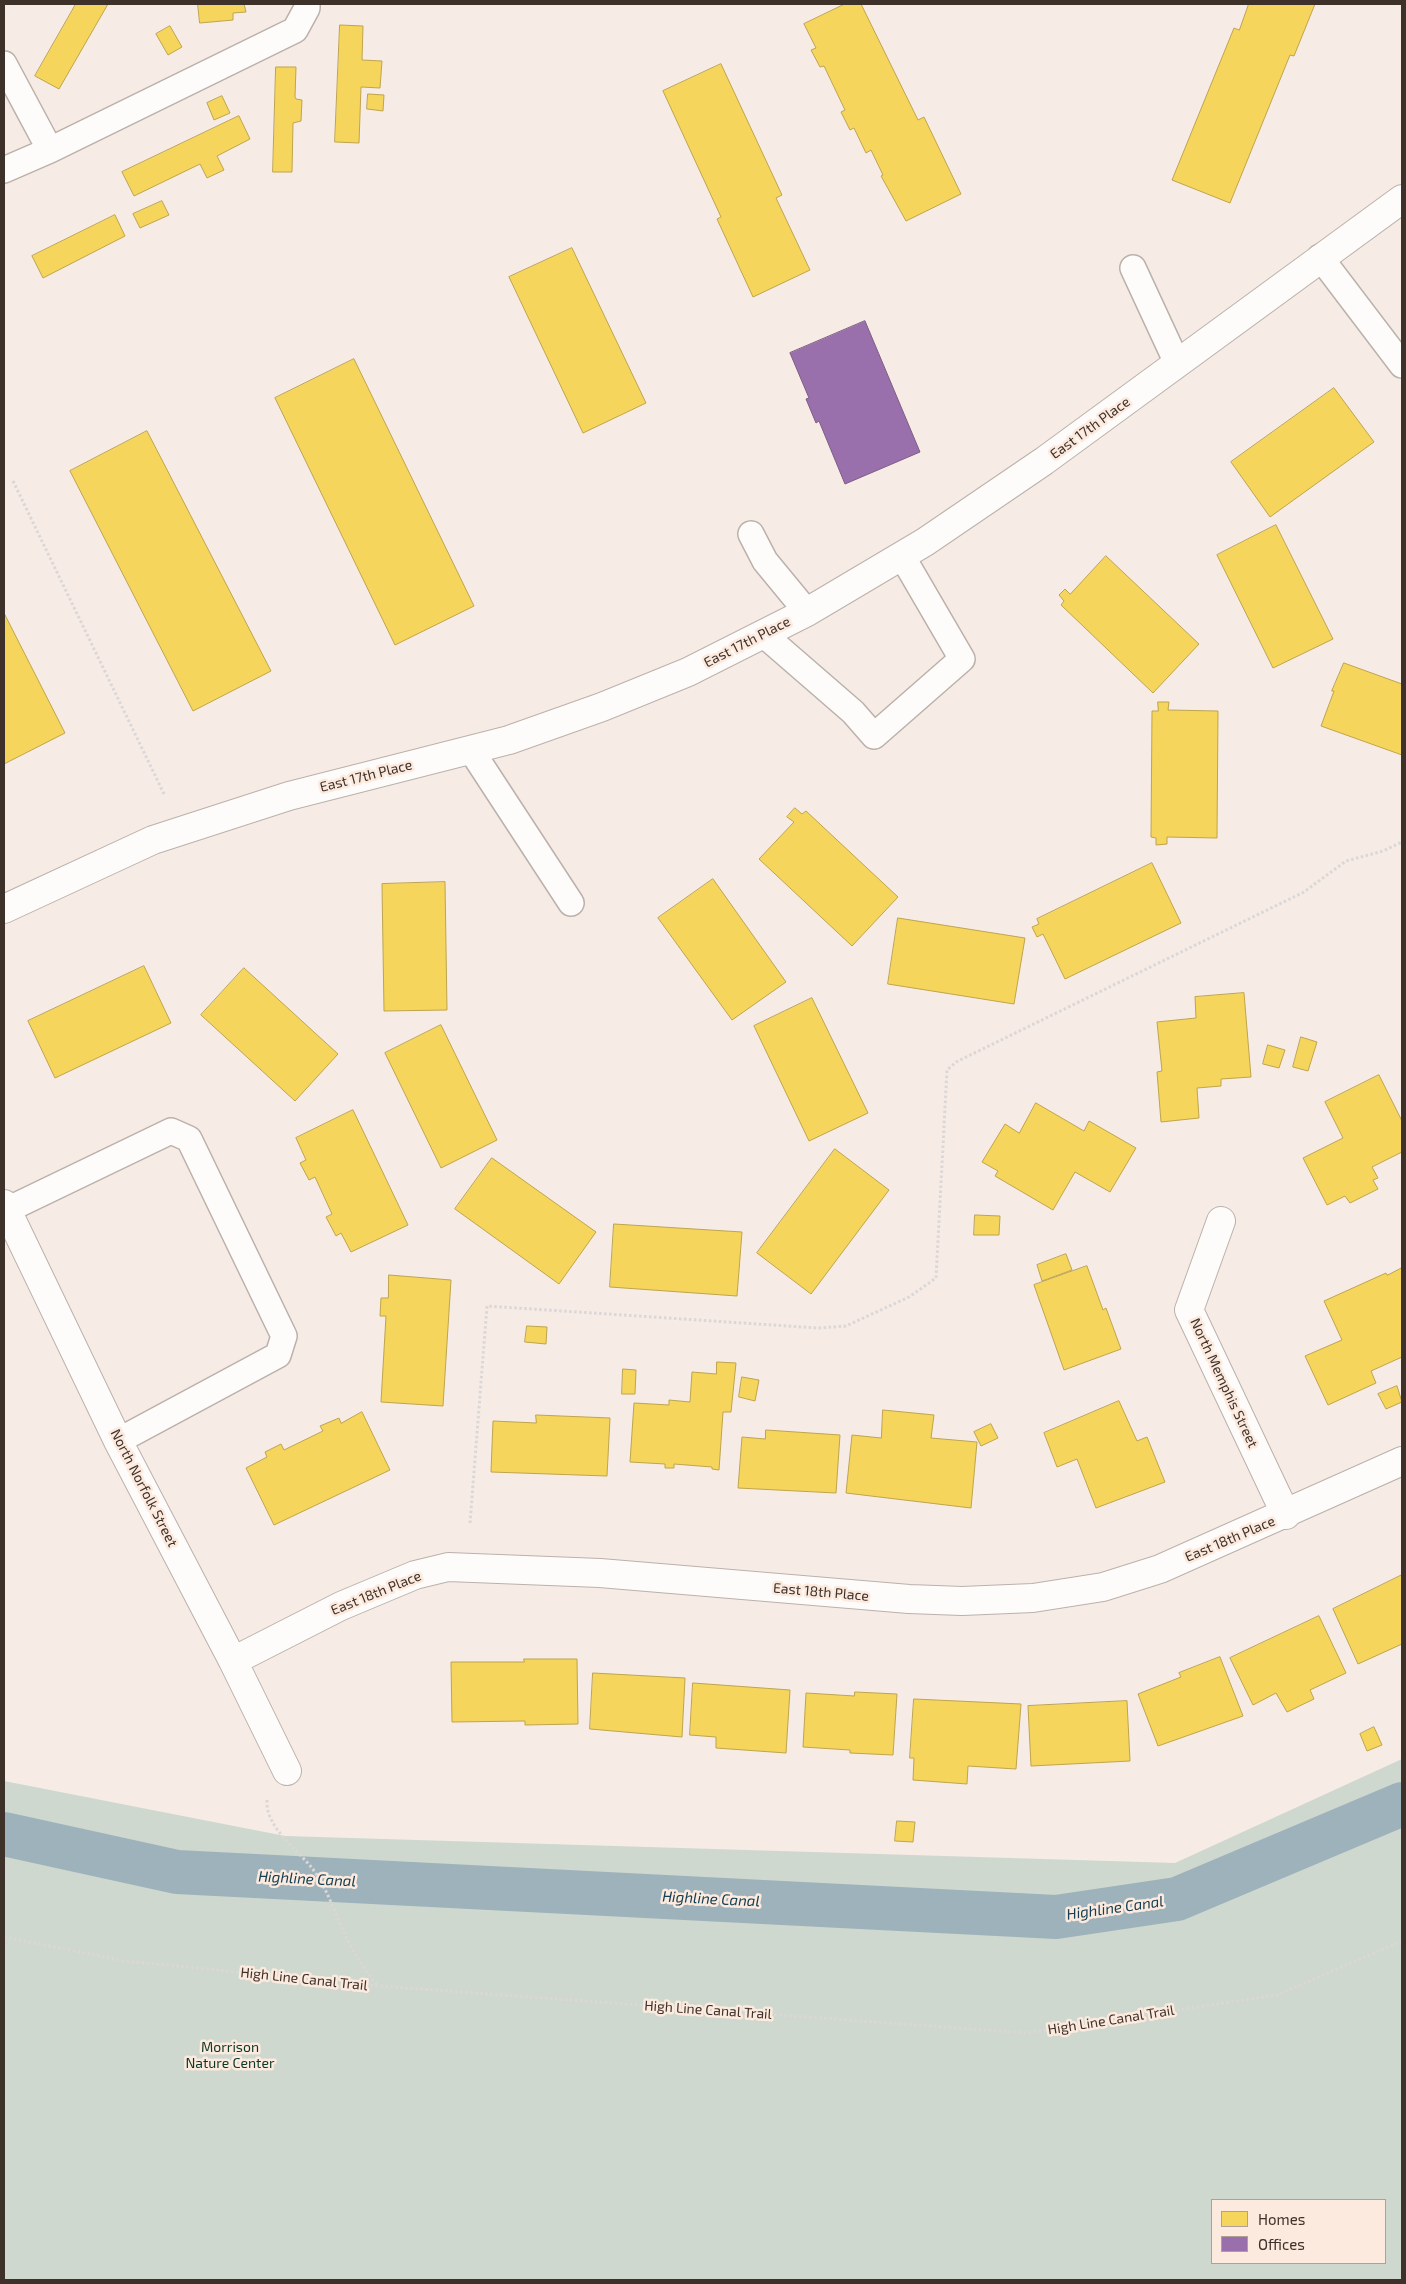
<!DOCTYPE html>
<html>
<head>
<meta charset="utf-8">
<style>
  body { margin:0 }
  #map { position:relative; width:1406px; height:2284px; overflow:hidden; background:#f6ebe5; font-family:"Exo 2",sans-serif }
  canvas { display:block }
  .frame { position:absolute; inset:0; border:5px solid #3d3129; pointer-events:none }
  .legend { position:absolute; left:1211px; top:2199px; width:175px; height:65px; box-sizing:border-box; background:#fdeade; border:1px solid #b0a096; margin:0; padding:6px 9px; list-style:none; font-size:15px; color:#3d3129 }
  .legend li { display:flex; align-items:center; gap:10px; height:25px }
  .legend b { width:25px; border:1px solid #b0a096 }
</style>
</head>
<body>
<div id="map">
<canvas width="1406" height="2284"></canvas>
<div class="frame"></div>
<ul class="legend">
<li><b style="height:14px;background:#f6d55c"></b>Homes</li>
<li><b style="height:14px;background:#9970ab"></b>Offices</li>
</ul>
</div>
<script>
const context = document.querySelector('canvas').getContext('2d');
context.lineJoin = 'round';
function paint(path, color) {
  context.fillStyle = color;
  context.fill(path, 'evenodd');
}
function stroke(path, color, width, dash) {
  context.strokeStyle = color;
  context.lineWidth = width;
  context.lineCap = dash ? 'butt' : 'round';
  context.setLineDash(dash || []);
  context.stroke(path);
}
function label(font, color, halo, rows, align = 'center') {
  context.font = font + ' "Exo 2",sans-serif';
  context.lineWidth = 5;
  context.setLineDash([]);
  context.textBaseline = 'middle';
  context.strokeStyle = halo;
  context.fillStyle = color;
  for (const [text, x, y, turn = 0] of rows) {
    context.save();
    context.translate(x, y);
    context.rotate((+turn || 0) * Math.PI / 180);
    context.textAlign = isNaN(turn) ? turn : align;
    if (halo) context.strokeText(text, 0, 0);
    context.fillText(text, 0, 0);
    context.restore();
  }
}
const green = new Path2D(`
  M 1402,1759 L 1402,2280 L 4,2280 L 4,1781 L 285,1836 L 1175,1863 ZM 1212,2200 L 1385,2200 L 1385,2263 L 1212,2263 Z`);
const homes = new Path2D(`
  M 76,4 L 108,4 L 59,89 L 35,76 Z
  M 198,4 L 244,4 L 246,12 L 233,13 L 233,20 L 200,23 Z
  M 845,4 L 861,4 L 918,120 L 924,117 L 961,194 L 906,221 L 881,176 L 883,175 L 871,150 L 866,153 L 854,128 L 850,130 L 841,112 L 845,110 L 824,66 L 820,67 L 811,50 L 816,48 L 804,24 Z
  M 1249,4 L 1315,4 L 1294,56 L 1290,55 L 1230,203 L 1172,180 L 1234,28 L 1239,30 Z
  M 340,25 L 363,26 L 362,60 L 382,61 L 380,88 L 361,87 L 359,143 L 335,142 Z
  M 170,26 L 182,47 L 168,55 L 156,34 Z
  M 721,64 L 782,195 L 776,198 L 810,270 L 753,297 L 717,219 L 721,217 L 663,91 Z
  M 276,67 L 296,67 L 295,97 L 296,99 L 302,100 L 301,121 L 293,123 L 292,172 L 273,172 Z
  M 368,94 L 384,95 L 383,111 L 367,109 Z
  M 222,96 L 230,113 L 214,120 L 207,103 Z
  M 239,116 L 250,139 L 217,156 L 224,170 L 207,178 L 200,164 L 134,196 L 122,172 Z
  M 162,201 L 169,215 L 140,228 L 133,214 Z
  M 115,215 L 125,236 L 43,278 L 32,256 Z
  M 572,248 L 646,403 L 583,433 L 509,277 Z
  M 354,359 L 474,606 L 395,645 L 275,398 Z
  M 1334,388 L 1374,442 L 1270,517 L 1231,462 Z
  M 147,431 L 271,671 L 193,711 L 70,471 Z
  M 1276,525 L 1333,639 L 1273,668 L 1217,555 Z
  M 1106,556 L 1199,644 L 1153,693 L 1061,605 L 1064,601 L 1059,595 L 1065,589 L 1070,594 Z
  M 4,613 L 65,733 L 4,764 Z
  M 1344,663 L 1402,684 L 1402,755 L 1321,726 L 1334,691 L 1332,691 Z
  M 1158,702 L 1169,702 L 1168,710 L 1218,711 L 1217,838 L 1167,837 L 1167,844 L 1156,845 L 1156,838 L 1151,837 L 1152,711 L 1158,711 Z
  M 795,808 L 802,814 L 806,811 L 898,897 L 852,946 L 759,859 L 794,822 L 787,817 Z
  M 1152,863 L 1181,923 L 1065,979 L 1043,934 L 1037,937 L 1032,927 L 1039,924 L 1037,919 Z
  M 713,879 L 786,982 L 732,1020 L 658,918 Z
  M 445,882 L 447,1010 L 384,1011 L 382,884 Z
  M 898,918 L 1025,938 L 1014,1004 L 888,984 Z
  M 144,966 L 171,1023 L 55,1078 L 28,1021 Z
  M 244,968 L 338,1054 L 295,1101 L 201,1015 Z
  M 1244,993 L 1251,1077 L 1221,1079 L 1221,1086 L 1197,1088 L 1199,1118 L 1161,1122 L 1157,1072 L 1162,1071 L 1157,1022 L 1196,1018 L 1195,997 Z
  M 812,998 L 868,1113 L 809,1141 L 754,1026 Z
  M 441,1025 L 497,1140 L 441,1168 L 385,1053 Z
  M 1301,1037 L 1317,1042 L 1308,1071 L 1293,1067 Z
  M 1268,1045 L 1285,1050 L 1279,1068 L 1263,1064 Z
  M 1379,1075 L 1402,1121 L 1402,1152 L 1372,1167 L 1378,1178 L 1373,1180 L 1378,1189 L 1350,1203 L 1345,1196 L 1327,1205 L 1303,1158 L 1343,1138 L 1325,1102 Z
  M 1036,1103 L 1084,1131 L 1089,1121 L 1136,1148 L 1110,1192 L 1075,1172 L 1053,1210 L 995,1176 L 998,1171 L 982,1162 L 1005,1124 L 1019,1133 Z
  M 353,1110 L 408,1225 L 351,1252 L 341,1233 L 336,1236 L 326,1217 L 332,1214 L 315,1177 L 309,1180 L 300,1163 L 306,1160 L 296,1138 Z
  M 835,1149 L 889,1190 L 811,1294 L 757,1253 Z
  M 492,1158 L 596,1232 L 559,1284 L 455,1209 Z
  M 975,1215 L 1000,1216 L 999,1235 L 974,1235 Z
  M 614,1224 L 742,1232 L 737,1296 L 610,1287 Z
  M 1066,1254 L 1072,1270 L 1042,1281 L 1037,1265 Z
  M 1087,1266 L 1103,1310 L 1106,1308 L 1121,1349 L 1064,1370 L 1034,1285 Z
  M 1402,1268 L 1402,1357 L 1371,1371 L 1376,1383 L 1328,1405 L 1305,1356 L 1342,1340 L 1324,1301 L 1386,1273 L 1387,1275 Z
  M 389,1275 L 451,1280 L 443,1406 L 381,1402 L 386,1316 L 380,1316 L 381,1298 L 388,1298 Z
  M 527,1326 L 547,1327 L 546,1344 L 525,1342 Z
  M 717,1362 L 736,1363 L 731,1412 L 723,1412 L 719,1470 L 712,1469 L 712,1467 L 674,1464 L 674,1468 L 665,1468 L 665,1464 L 630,1462 L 634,1403 L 669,1405 L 669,1400 L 690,1402 L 692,1372 L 716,1374 Z
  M 623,1369 L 636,1370 L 635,1394 L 622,1394 Z
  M 742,1377 L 759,1380 L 755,1401 L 739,1397 Z
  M 1397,1386 L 1402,1402 L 1386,1409 L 1378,1394 Z
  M 1119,1401 L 1137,1441 L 1147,1437 L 1165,1482 L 1096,1508 L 1077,1459 L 1057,1467 L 1044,1433 Z
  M 883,1410 L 934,1415 L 931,1438 L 977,1442 L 971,1508 L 846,1493 L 852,1435 L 881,1438 Z
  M 362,1412 L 390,1470 L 274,1525 L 246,1468 L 267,1457 L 265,1452 L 281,1444 L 284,1450 L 323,1431 L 320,1426 L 339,1418 L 341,1423 Z
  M 536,1415 L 610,1418 L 607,1476 L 491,1472 L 493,1421 L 536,1423 Z
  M 991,1424 L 998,1438 L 981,1446 L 974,1432 Z
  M 766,1430 L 840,1435 L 836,1493 L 738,1488 L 742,1437 L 765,1439 Z
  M 1402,1575 L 1402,1644 L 1358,1664 L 1333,1609 Z
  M 1319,1616 L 1346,1673 L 1310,1690 L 1314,1699 L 1287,1712 L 1276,1693 L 1253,1705 L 1230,1658 Z
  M 1220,1657 L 1243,1716 L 1158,1746 L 1138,1694 L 1181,1677 L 1179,1673 Z
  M 524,1659 L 577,1659 L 578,1724 L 525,1725 L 525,1721 L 452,1722 L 451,1662 L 524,1662 Z
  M 593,1673 L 685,1678 L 682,1737 L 590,1729 Z
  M 693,1683 L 790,1690 L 786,1753 L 716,1748 L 716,1737 L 690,1735 Z
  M 855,1692 L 897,1694 L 893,1755 L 850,1753 L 850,1750 L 803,1747 L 806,1693 L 854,1696 Z
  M 914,1699 L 1021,1704 L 1016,1769 L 968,1766 L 967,1784 L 913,1780 L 914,1758 L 910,1758 Z
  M 1127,1701 L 1130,1761 L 1031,1766 L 1028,1706 Z
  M 1374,1727 L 1382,1745 L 1367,1751 L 1360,1734 Z
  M 897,1821 L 915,1822 L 913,1842 L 895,1841 Z`);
const offices = new Path2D(`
  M 865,321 L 920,452 L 845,484 L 819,421 L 816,423 L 806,399 L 809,398 L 790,353 Z`);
const canal = new Path2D(`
  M 4,1834 L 177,1872 L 1056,1917 L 1177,1899 L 1402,1804`);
const path = new Path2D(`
  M 13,481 L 164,794
  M 470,1523 L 487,1306 L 818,1328 L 846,1326 L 909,1297 L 936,1278 L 947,1070 L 956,1062 L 1304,892 L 1346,861 L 1383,851 L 1402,842
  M 267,1800 C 265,1827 297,1849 312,1868 C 328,1889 336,1917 348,1941 C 356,1957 366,1971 377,1985
  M 4,1937 L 125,1961 L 378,1986 L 1026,2033 L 1277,1995 L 1402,1941`);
const lane = new Path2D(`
  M 4,64 L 50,150
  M 4,170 L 50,150 L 295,30 L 307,8 L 307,4
  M 1320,257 L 1402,365
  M 1133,268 L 1177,363
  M 751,534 L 765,561 L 807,612
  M 763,634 L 853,712 L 874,736 L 962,659 L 902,556
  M 471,750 L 571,903
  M 7,1210 L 171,1131 L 189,1139 L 284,1336 L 278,1355 L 118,1441`);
const street = new Path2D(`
  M 4,909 L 153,840 L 289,796 L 509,740 L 602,707 L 688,672 L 807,612 L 925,542 L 1044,461 L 1402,199
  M 4,1204 L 118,1441 L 233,1661 L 287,1771
  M 1221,1221 L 1189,1310 L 1286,1515
  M 233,1661 L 341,1606 L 415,1575 L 448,1567 L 600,1573 L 909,1599 L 962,1601 L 1033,1598 L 1103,1587 L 1160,1569 L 1402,1461`);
const streetNames = [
  ["East 17th Place",1090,428,-36],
  ["East 17th Place",747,642,-27],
  ["East 17th Place",366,776,-14],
  ["North Memphis Street",1224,1383,65],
  ["North Norfolk Street",144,1488,63],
  ["East 18th Place",1230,1539,-23],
  ["East 18th Place",821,1592,5],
  ["East 18th Place",376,1593,-22],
  ["High Line Canal Trail",304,1979,6],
  ["High Line Canal Trail",708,2010,4],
  ["High Line Canal Trail",1111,2020,-9]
];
const parkNames = [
  ["Morrison",230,2047],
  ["Nature Center",230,2063]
];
const waterNames = [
  ["Highline Canal",307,1879,3],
  ["Highline Canal",711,1899,3],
  ["Highline Canal",1115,1908,-8]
];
paint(green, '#ced8ce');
paint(homes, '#f6d55c');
stroke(homes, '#bea44d', 1);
paint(offices, '#9970ab');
stroke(offices, '#7d5d84', 1);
stroke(canal, '#9eb2bc', 44);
stroke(lane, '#bbb1aa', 28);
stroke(street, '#bbb1aa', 30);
stroke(path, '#dbd7d6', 3, [2.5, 2.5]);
stroke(lane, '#fefcfb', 25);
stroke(street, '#fefcfb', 28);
label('14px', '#3d3129', '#fdeade', streetNames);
label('14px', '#093826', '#fdeade', parkNames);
label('italic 15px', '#144054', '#fdeade', waterNames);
</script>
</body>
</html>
